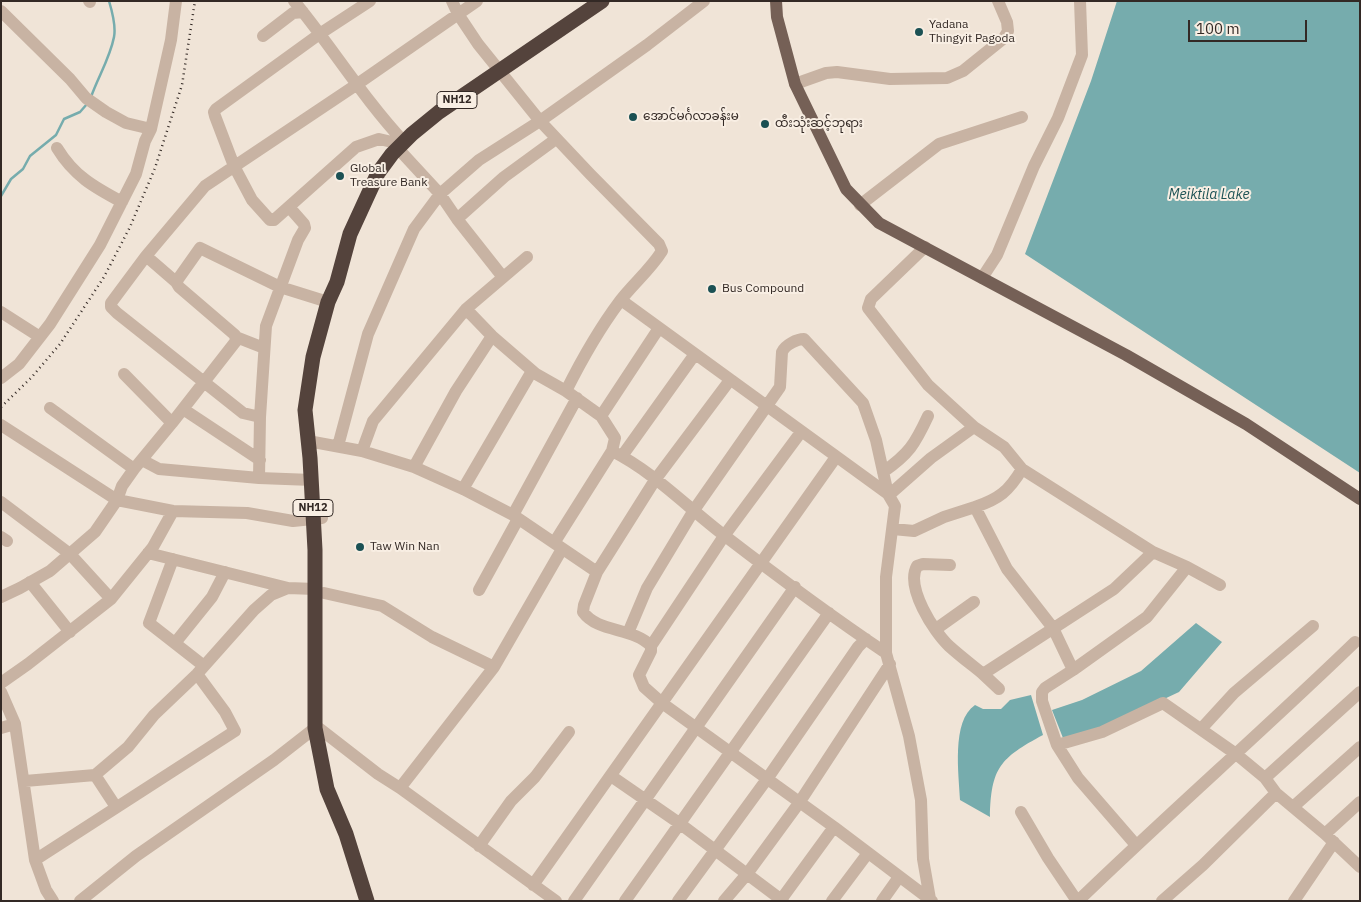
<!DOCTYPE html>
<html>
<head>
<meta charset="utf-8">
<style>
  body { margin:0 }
  #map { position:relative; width:1361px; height:902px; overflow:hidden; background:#f0e4d7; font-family:"IBM Plex Sans",sans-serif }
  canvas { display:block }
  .frame { position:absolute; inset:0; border:2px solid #332925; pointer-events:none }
  .scale { position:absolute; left:1188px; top:20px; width:119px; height:22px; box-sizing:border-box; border:2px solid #332925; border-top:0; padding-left:6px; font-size:15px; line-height:18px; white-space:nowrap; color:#332925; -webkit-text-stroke:4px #f8eee3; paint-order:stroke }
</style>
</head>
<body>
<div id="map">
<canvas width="1361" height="902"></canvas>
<div class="frame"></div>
<div class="scale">100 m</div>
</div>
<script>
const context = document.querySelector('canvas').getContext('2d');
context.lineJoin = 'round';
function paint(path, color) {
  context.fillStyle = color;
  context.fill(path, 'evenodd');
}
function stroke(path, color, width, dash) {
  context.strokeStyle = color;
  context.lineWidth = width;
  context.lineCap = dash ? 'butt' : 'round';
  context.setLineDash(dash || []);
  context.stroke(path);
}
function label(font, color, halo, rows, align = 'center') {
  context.font = font + ' "IBM Plex Sans","Noto Sans Myanmar",sans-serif';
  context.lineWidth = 4;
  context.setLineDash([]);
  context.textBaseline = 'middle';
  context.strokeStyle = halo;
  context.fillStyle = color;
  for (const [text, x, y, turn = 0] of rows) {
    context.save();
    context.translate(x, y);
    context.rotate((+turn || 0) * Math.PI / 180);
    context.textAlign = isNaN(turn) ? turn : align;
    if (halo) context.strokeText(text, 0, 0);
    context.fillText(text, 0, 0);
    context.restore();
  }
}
const water = new Path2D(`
  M 1117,1 L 1360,1 L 1360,473 L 1025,254 L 1091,81 Z
  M 1196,623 L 1222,642 L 1179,692 L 1098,730 L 1063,738 L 1052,710 L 1082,700 L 1141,671 Z
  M 1031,695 L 1043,735 C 1000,758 991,768 990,817 L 960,800 C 959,775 951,721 975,705 L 983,709 L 1001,709 L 1010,700 Z`);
const stream = new Path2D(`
  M 91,97 C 98,77 110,58 114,37 C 116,27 112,11 109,1
  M 1,196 L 11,179 L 23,169 L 30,156 L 56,135 L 64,119 L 80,112 L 87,104`);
const minor = new Path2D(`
  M 89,1 L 90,2
  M 294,1 C 332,47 363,98 404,142
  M 370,1 L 321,33 L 216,109 L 214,112 L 215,116 L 234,166 L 252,200 L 270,220 L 274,220 L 356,147 L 379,139 L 392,142 L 440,194 L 457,219 L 502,276
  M 452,1 L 458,14 L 478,44 L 540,121 L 590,174 L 659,244 L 662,251 C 650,270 633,284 620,301 C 599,329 582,359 566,391
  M 1,11 L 70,79 L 86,98 L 106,112 L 126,123 L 151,129
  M 263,36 L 293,13 L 303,12
  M 795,84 L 826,73 L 837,72 L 890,79 L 947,78 L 963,71 L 1004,38 L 1008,31 L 1007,22 L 998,1
  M 57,148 C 74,176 94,187 122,202
  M 860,205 L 939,144 L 1022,117
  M 457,219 L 504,177 L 556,139
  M 925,247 L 871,299 L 868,308 L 928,385 L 974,427 L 1004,447 L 1022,469 L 1153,552 L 1187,567 L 1220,585
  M 146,256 L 111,303 L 111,307 L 117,313 L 243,413 L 260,417
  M 982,278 L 997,255 L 1034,166 L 1058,118 L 1082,55 L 1080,1
  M 176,282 L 200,248 L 280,287 L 328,302
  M 621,300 L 888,494 L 895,506 L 886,577 L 886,653 L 909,736 L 921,800 L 923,859 L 930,899
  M 466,309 L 492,336 L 536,374 L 566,391 L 601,416 L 615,438 L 612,451 C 654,472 688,508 725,536 C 777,576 831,616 886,653
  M 1,312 L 40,337
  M 236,337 L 264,348
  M 124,374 L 172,423
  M 1,378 L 19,364 L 50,324 L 100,245 L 136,174 L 145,141 L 151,129 L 171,40 L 176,1
  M 50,408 L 134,469
  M 183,409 L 260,460
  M 601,416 L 659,328
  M 1,425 L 117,500 L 173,511 L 247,513 L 293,521 L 322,518
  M 308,441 L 362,451 L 414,467 L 463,489 L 513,515 L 597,572 L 584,605 L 583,612 C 598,633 633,627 651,646 L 651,651 L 639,675 L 644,687 L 662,703 L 834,827 L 932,901
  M 338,446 L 368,334 L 414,229 L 440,194 L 479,160 L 540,121 L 647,45 L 704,1
  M 362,451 L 373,421 L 466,309 L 527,257
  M 622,456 L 695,354
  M 142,460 L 159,469 L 259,478 L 312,480
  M 414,467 L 456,391 L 492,336
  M 1022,469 C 1009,491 999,499 975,507 L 1007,569 L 1053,628 L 1073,670
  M 883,472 C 909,454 915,444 928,416
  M 259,478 L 260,417 L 266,326 L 298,240 L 305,228 L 304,224 L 289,207
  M 463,489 L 532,371
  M 889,495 L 931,458 L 974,427
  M 1,502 L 70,554 L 111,599
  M 513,515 L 577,398
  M 893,529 L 914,531 L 944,517 L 975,507
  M 1,537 L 7,541
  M 554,543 L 612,451
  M 148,553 L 288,588
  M 173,559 L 149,623 L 204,666
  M 950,565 L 923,564 L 917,566 C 905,587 934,632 949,646 C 960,656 972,665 983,674 L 1114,589 L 1153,552
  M 1187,567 L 1147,617 L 1073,670 L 1045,688 L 1042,692 L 1042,701 L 1057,745 L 1102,732 L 1163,703 L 1236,754 L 1265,778 L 1276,793 L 1325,834 L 1360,867
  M 597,572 L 655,480 L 730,380
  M 30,582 L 70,632
  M 479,590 L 518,519
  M 324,593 L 382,606 L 432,637 L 494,667
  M 1,597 L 20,588 L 50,571 L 95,532 L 117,500 L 122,486 L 134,469 L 172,423 L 236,341 L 235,335 L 179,287 L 176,282 L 146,256 L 205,186 L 356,85 L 477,1
  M 936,629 L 974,602
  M 628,633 L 647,588 L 694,510 L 780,387 L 782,352 C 785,345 797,339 804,339 L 863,403 L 876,440 L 888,494
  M 175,643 L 212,597 L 225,572
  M 651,646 L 724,536 L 801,432
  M 983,674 L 999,689
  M 1,683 L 28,664 L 111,599 L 153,547 L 173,511
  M 1,692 L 15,724 L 35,860 L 46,890 L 53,901
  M 1,728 L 15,724
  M 1201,729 L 1234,693 L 1313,626
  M 1057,745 L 1078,778 L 1136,845
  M 95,775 L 116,807
  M 611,776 L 679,823 L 783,901
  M 1265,778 L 1360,692
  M 25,781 L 95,775 L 128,747 L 154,715 L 197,674 L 254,610 L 271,595 L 288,588 L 315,589
  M 400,788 L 494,667 L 562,549
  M 1293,807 L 1360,747
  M 1021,812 L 1048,858 L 1077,901
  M 1325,834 L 1360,802
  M 479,846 L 511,801 L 535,777 L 569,732
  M 35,860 L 235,731 L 225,712 L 197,674
  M 533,885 L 836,457
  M 80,901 L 136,856 L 274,760 L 315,728 L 320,729 L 378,774 L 400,788 L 556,901
  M 574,901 L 795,587
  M 625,901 L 829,613
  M 678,901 L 767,779 L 858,647 L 866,639
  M 724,901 L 747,874 L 799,803 L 890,664
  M 780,901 L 834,827
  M 832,901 L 868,853
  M 882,901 L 899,877
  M 1078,901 C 1169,813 1264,730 1355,642
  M 1162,901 L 1203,865 L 1276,793
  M 1294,901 L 1334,842`);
const major = new Path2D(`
  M 776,1 L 777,17 L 795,84 L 846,189 L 879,223 L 1126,355 L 1246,424 L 1360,499`);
const highway = new Path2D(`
  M 367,901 L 346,834 L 327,789 L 315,728 L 315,550 L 310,458 L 305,410 L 313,357 L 328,302 L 337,282 L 350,234 L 378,173 L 392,154 L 412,134 L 439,112 L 602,1`);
const rail = new Path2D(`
  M 1,407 L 31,378 L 60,344 L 104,277 L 130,227 L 155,168 L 182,85 L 195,1`);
const markers = [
  [919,32,5,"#1b5154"],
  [633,117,5,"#1b5154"],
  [765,124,5,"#1b5154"],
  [340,176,5,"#1b5154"],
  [712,289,5,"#1b5154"],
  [360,547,5,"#1b5154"]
];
const shields = [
  [457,100,40],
  [313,508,40]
];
const shieldNames = [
  ["NH12",457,100],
  ["NH12",313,508]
];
const poiNames = [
  ["Yadana",929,25],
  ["Thingyit Pagoda",929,39],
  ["အောင်မင်္ဂလာခန်းမ",643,117],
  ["ထီးသုံးဆင့်ဘုရား",775,124],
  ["Global",350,169],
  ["Treasure Bank",350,183],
  ["Bus Compound",722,289],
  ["Taw Win Nan",370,547]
];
const waterNames = [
  ["Meiktila Lake",1209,195]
];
paint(water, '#76acad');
stroke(stream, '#76acad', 2.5);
stroke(minor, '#c8b3a3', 12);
stroke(major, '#756056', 12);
stroke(highway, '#54433c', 15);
stroke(rail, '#332925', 2.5, [1, 4]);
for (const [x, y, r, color] of markers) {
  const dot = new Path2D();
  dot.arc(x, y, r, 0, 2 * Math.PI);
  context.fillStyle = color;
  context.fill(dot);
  stroke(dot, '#f8eee3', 2);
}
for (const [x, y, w] of shields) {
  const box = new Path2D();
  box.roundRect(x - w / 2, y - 8.5, w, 17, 4);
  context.fillStyle = '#f8eee3';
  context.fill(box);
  stroke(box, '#332925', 1);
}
label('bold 11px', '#332925', null, shieldNames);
label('12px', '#332925', '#f8eee3', poiNames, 'left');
label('italic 14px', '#1b5154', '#f8eee3', waterNames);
</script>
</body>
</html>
